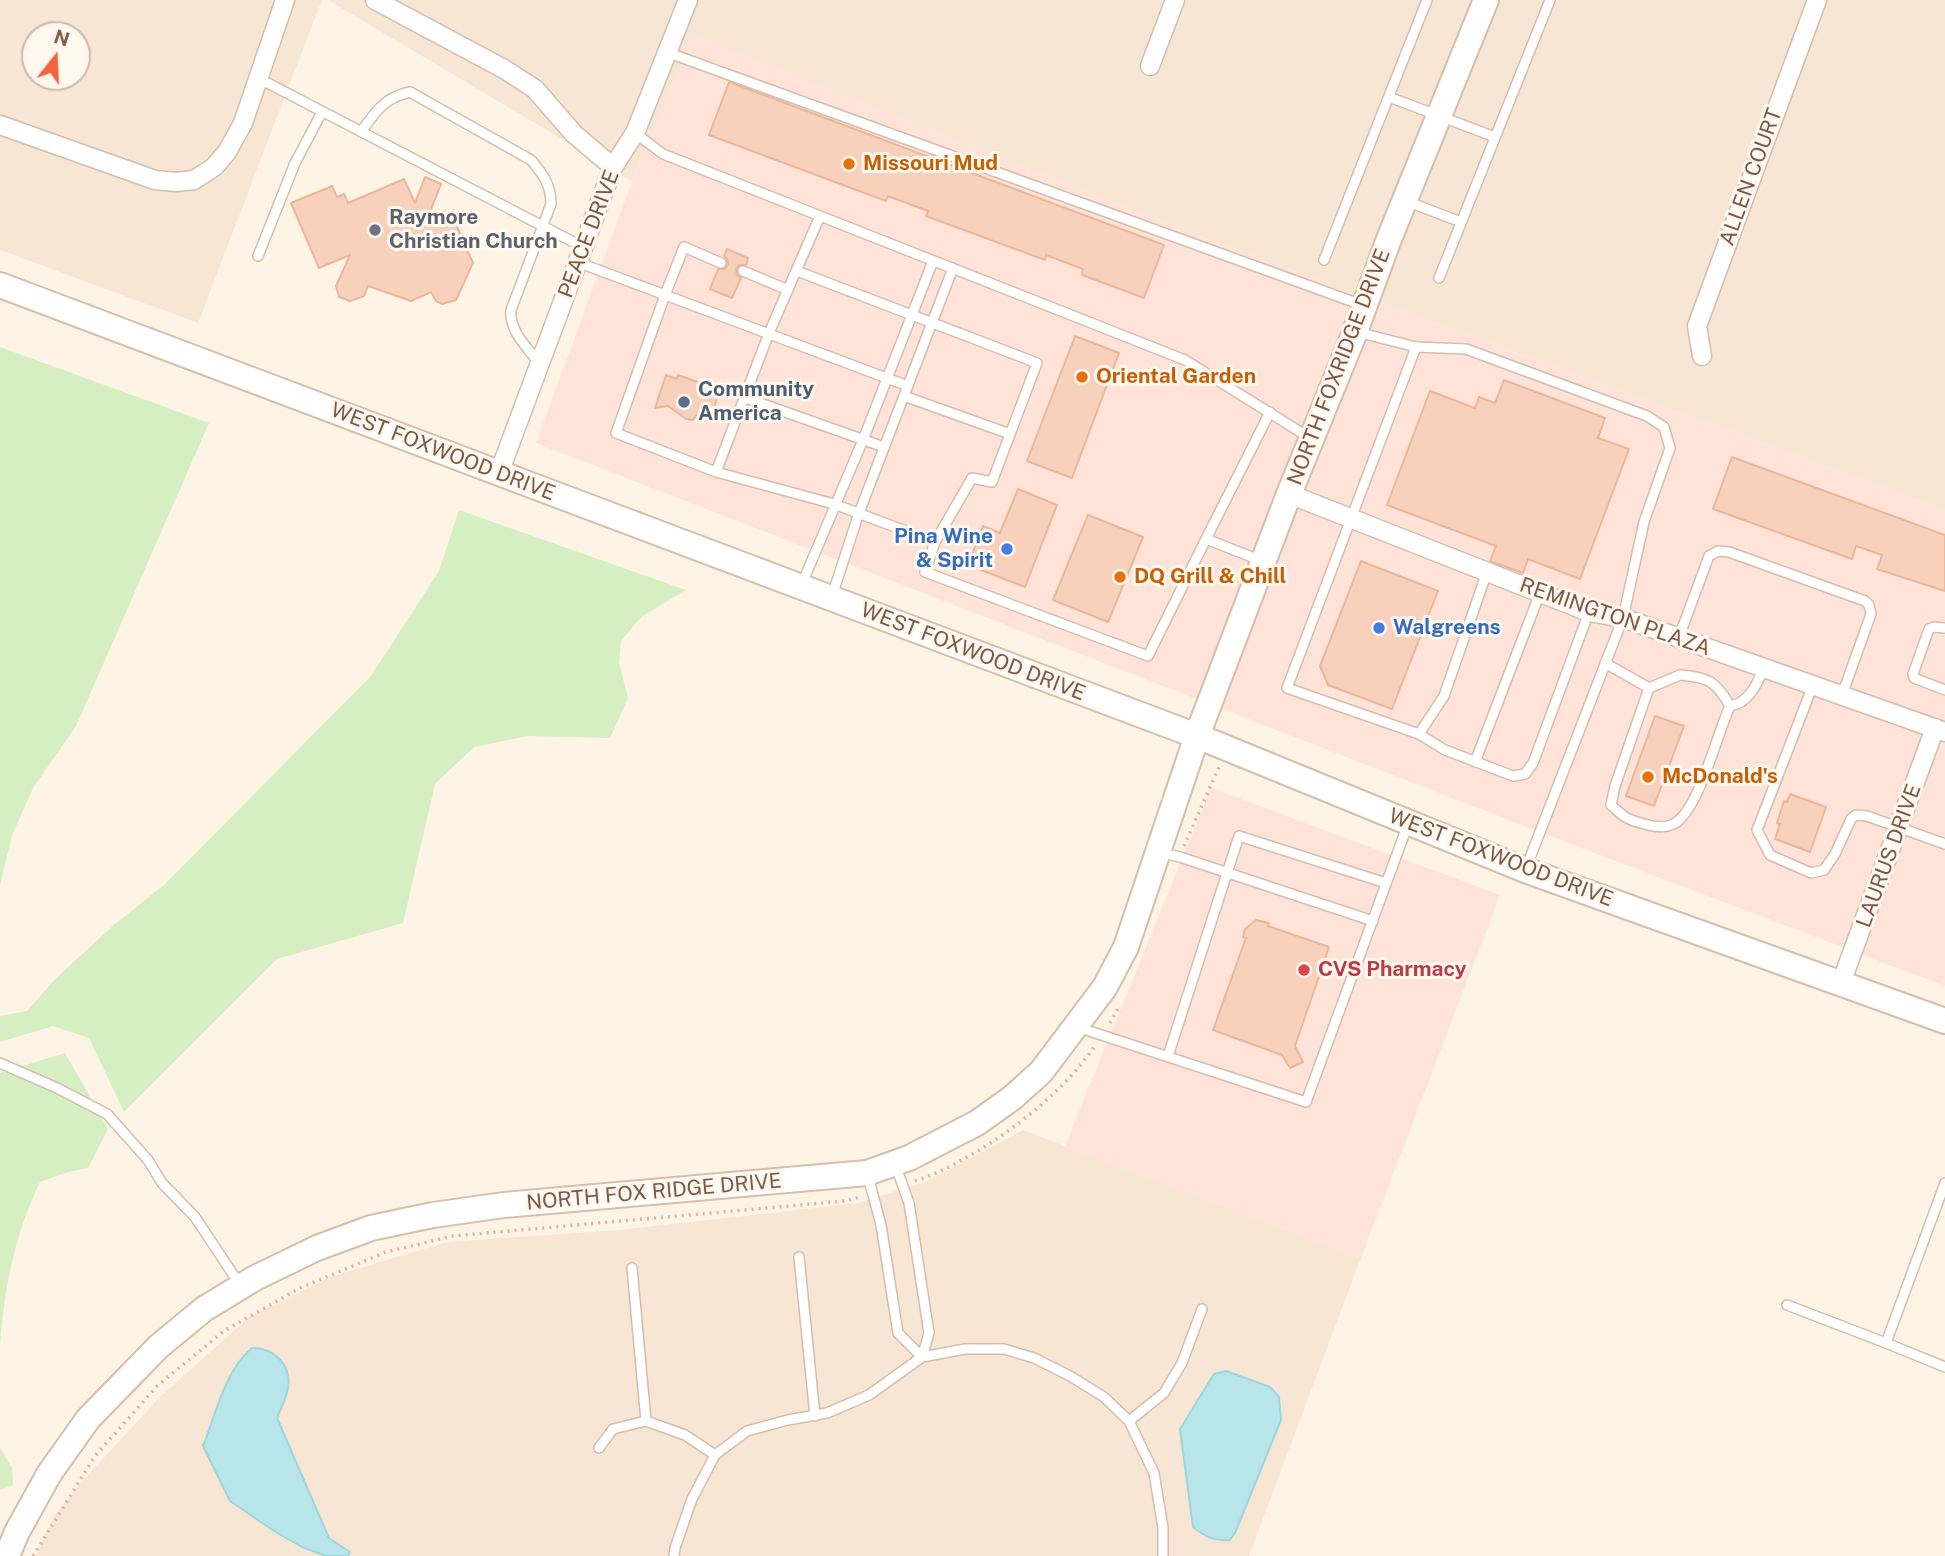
<!DOCTYPE html>
<html>
<head>
<meta charset="utf-8">
<style>
  body { margin:0 }
  #map { position:relative; width:1945px; height:1556px; overflow:hidden; background:#fef4e6; font-family:"Public Sans",sans-serif }
  canvas { display:block }
  .north { position:absolute; left:21px; top:21px; width:70px; height:70px; box-sizing:border-box; background:#fff8ee; border:2px solid #cab8ab; border-radius:50%; rotate:18deg; font-size:19px; font-weight:700; line-height:28px; text-align:center; color:#7b5847 }
  .north::after { content:''; display:block; margin:auto; width:24px; height:32px; background:#f46240; clip-path:polygon(50% 0,100% 100%,50% 72%,0 100%) }
</style>
</head>
<body>
<div id="map">
<canvas width="1945" height="1556"></canvas>
<div class="north">N</div>
</div>
<script>
const context = document.querySelector('canvas').getContext('2d');
context.lineJoin = 'round';
function paint(path, color) {
  context.fillStyle = color;
  context.fill(path, 'evenodd');
}
function stroke(path, color, width, dash) {
  context.strokeStyle = color;
  context.lineWidth = width;
  context.lineCap = dash ? 'butt' : 'round';
  context.setLineDash(dash || []);
  context.stroke(path);
}
function label(font, color, halo, rows, align = 'center') {
  context.font = font + ' "Public Sans",sans-serif';
  context.lineWidth = 6;
  context.setLineDash([]);
  context.textBaseline = 'middle';
  context.strokeStyle = halo;
  context.fillStyle = color;
  for (const [text, x, y, turn = 0] of rows) {
    context.save();
    context.translate(x, y);
    context.rotate((+turn || 0) * Math.PI / 180);
    context.textAlign = isNaN(turn) ? turn : align;
    if (halo) context.strokeText(text, 0, 0);
    context.fillText(text, 0, 0);
    context.restore();
  }
}
const residential = new Path2D(`
  M 0,0 L 322,0 L 198,323 L 0,250 ZM 35,35 L 77,35 L 77,77 L 35,77 Z
  M 328,0 L 1945,0 L 1945,510 L 1190,233 L 694,36 L 632,181 Z
  M 1023,1130 L 1361,1258 L 1249,1556 L 36,1556 L 53,1518 L 86,1477 L 159,1398 L 249,1317 L 330,1277 L 447,1242 L 619,1230 L 858,1203 L 928,1181 Z`);
const commercial = new Path2D(`
  M 693,35 L 1190,233 L 1945,510 L 1945,986 L 1568,843 L 536,443 L 632,181 Z
  M 1211,788 L 1500,895 L 1361,1258 L 1065,1146 Z`);
const green = new Path2D(`
  M 0,347 L 209,423 L 76,726 L 33,788 L 12,835 L 0,885 Z
  M 459,510 L 686,590 L 641,617 L 621,641 L 619,663 L 628,698 L 610,738 L 528,736 L 474,747 L 435,784 L 403,923 L 277,959 L 124,1112 L 89,1038 L 53,1026 L 0,1042 L 0,1016 L 27,1011 L 56,978 L 114,925 L 164,885 L 371,676 L 439,571 Z
  M 65,1053 L 108,1129 L 88,1168 L 68,1172 L 40,1182 C 15,1233 4,1290 0,1345 L 0,1073 Z
  M 0,1448 L 12,1468 L 13,1485 L 0,1490 Z`);
const water = new Path2D(`
  M 252,1348 C 276,1348 294,1368 287,1392 C 285,1401 280,1410 277,1418 L 329,1538 L 350,1552 L 348,1556 L 326,1556 L 302,1547 L 274,1531 L 230,1501 L 203,1446 C 216,1414 225,1370 252,1348 Z
  M 1226,1371 L 1270,1387 L 1279,1397 L 1281,1420 L 1235,1533 L 1230,1540 C 1214,1541 1205,1537 1193,1527 L 1180,1429 L 1214,1374 Z`);
const building = new Path2D(`
  M 729,82 L 1164,245 L 1144,298 L 1082,275 L 1083,269 L 1046,255 L 1045,260 L 926,216 L 928,211 L 888,196 L 886,201 L 709,135 Z
  M 425,177 L 441,184 L 430,212 L 455,222 L 473,263 L 456,300 L 442,304 L 436,301 L 431,292 L 411,301 L 368,286 L 364,296 L 350,301 L 339,297 L 336,286 L 350,255 L 319,268 L 291,203 L 332,186 L 337,197 L 344,194 L 348,203 L 404,179 L 415,203 Z
  M 727,249 L 748,258 L 746,265 L 739,265 L 736,269 L 737,275 L 741,278 L 732,298 L 710,289 L 718,269 L 725,269 L 728,265 L 727,259 L 724,256 Z
  M 1075,336 L 1119,353 L 1072,478 L 1027,461 Z
  M 666,375 L 677,379 L 678,375 L 714,388 L 712,394 L 718,396 L 709,421 L 696,416 L 693,420 L 686,419 L 668,406 L 655,408 Z
  M 1504,380 L 1605,418 L 1598,438 L 1629,449 L 1580,579 L 1528,559 L 1523,573 L 1490,561 L 1496,546 L 1387,505 L 1430,391 L 1475,408 L 1479,397 L 1495,403 Z
  M 1732,457 L 1945,535 L 1945,591 L 1877,569 L 1882,555 L 1856,546 L 1852,559 L 1713,509 Z
  M 1018,489 L 1057,505 L 1025,587 L 968,565 L 983,526 L 1000,533 Z
  M 1088,515 L 1143,537 L 1108,622 L 1053,600 Z
  M 1361,561 L 1438,591 L 1392,709 L 1328,685 L 1320,666 Z
  M 1655,716 L 1684,726 L 1654,806 L 1626,796 Z
  M 1790,794 L 1826,807 L 1810,852 L 1775,839 L 1780,824 L 1777,823 L 1784,801 L 1787,802 Z
  M 1256,920 L 1269,923 L 1268,926 L 1329,947 L 1295,1046 L 1303,1062 L 1290,1068 L 1282,1055 L 1213,1030 L 1246,938 L 1243,937 L 1245,929 Z`);
const path = new Path2D(`
  M 1184,846 L 1219,767
  M 1110,1023 L 1120,1005
  M 915,1181 C 976,1161 1058,1101 1094,1047
  M 33,1556 L 95,1456 L 157,1386 L 224,1331 L 300,1288 L 386,1252 L 453,1236 L 845,1201 L 860,1197`);
const lane = new Path2D(`
  M 669,53 L 1362,305
  M 258,78 L 583,247
  M 1389,97 L 1495,137
  M 361,132 C 375,112 385,97 410,92 L 531,160 C 543,174 551,185 551,204 L 511,310 C 509,331 527,347 539,363
  M 635,133 L 663,154 L 1185,360 L 1310,438
  M 1406,201 L 1461,222
  M 820,216 L 769,333 L 716,472 L 834,504 L 935,542 L 925,572 L 1148,656 L 1206,539 L 1262,561
  M 258,256 L 295,163 L 322,112
  M 1324,260 L 1427,0
  M 577,262 L 908,386
  M 743,271 L 788,290
  M 797,271 L 1037,363 L 992,482 L 972,478 L 935,542
  M 1439,278 L 1550,0
  M 1357,332 L 1416,347 L 1466,349 L 1647,416 L 1664,427 L 1670,448 L 1644,522 L 1623,618 L 1526,868
  M 1416,347 L 1287,688 L 1419,734 L 1445,750 L 1513,776 L 1525,774 L 1533,763 L 1589,612
  M 904,396 L 1010,434
  M 743,397 L 884,447
  M 716,472 L 616,433 L 665,295 L 684,247 L 721,263
  M 1206,539 L 1270,412
  M 801,586 L 863,440 L 933,261
  M 832,596 L 859,513 L 953,268
  M 1945,628 L 1934,627 L 1929,629 L 1913,674 L 1914,678 L 1945,690
  M 1679,637 L 1709,556 L 1718,551 L 1729,552 L 1865,601 L 1869,605 L 1871,614 L 1842,695
  M 1605,663 L 1649,688
  M 1680,675 C 1708,677 1716,681 1730,706 C 1717,734 1699,809 1675,823 C 1667,828 1656,827 1648,825 C 1628,820 1626,819 1611,805 L 1615,786 L 1649,688 Z
  M 1813,685 L 1757,830 L 1770,855 L 1811,873 L 1824,870 L 1835,854 L 1851,819 L 1856,815 L 1867,816 L 1945,844
  M 1730,706 C 1749,703 1757,684 1764,668
  M 1419,734 L 1444,696 L 1487,572
  M 1475,762 L 1540,593
  M 1161,853 L 1180,857 L 1373,921
  M 1077,1027 L 1306,1102 L 1408,824
  M 1168,1056 L 1239,836 L 1386,883
  M 0,1063 L 57,1088 L 107,1114 L 148,1160 L 162,1183 L 195,1217 L 240,1285
  M 895,1164 L 909,1203 L 929,1333 L 922,1357
  M 868,1176 L 881,1225 L 898,1333 L 922,1357
  M 1945,1183 L 1886,1343 L 1945,1367
  M 799,1257 L 815,1416
  M 632,1268 L 646,1421 L 685,1435 L 715,1455
  M 1787,1305 L 1886,1343
  M 1129,1421 L 1164,1393 L 1182,1363 L 1202,1309
  M 599,1448 L 613,1429 L 646,1421
  M 674,1556 L 675,1548 L 692,1499 L 715,1455 L 747,1431 L 788,1420 L 827,1413 L 869,1395 L 922,1357 L 965,1349 L 1004,1349 L 1034,1358 L 1070,1376 L 1104,1397 L 1129,1421 L 1154,1473 L 1163,1528 L 1163,1556`);
const street = new Path2D(`
  M 375,0 L 504,69 L 535,89 L 574,134 L 613,167
  M 1150,66 L 1175,0
  M 0,125 L 155,180 L 176,182 L 194,180 L 214,167 L 227,152 L 243,123 L 285,0
  M 1702,356 L 1697,326 L 1817,0
  M 499,473 L 613,167 L 635,133 L 688,0
  M 1289,494 L 1589,612 L 1623,618 L 1945,732
  M 1841,983 L 1935,728`);
const secondary = new Path2D(`
  M 0,285 L 1197,736 L 1525,870 L 1945,1021
  M 7,1556 L 17,1532 L 49,1474 L 88,1419 L 158,1347 L 204,1309 L 255,1278 L 317,1248 L 371,1228 L 433,1215 L 504,1205 L 867,1173 L 909,1158 L 977,1123 L 1012,1098 L 1041,1072 L 1105,987 L 1126,947 L 1197,736 L 1289,494 L 1355,332 L 1389,239 L 1486,0`);
const markers = [
  [849,164,7,"#e8710a"],
  [375,230,7,"#6b7280"],
  [1082,377,7,"#e8710a"],
  [684,402,7,"#5c6f8a"],
  [1007,549,7,"#3f7fe0"],
  [1120,577,7,"#e8710a"],
  [1379,628,7,"#3f7fe0"],
  [1648,777,7,"#e8710a"],
  [1304,970,7,"#e0444e"]
];
const foodNames = [
  ["Missouri Mud",863,164],
  ["Oriental Garden",1096,377],
  ["DQ Grill & Chill",1134,577],
  ["McDonald's",1662,777]
];
const streetNames = [
  ["ALLEN COURT",1751,177,-70],
  ["PEACE DRIVE",589,234,-69],
  ["NORTH FOXRIDGE DRIVE",1339,367,-69],
  ["WEST FOXWOOD DRIVE",443,452,21],
  ["REMINGTON PLAZA",1615,617,19],
  ["WEST FOXWOOD DRIVE",973,652,21],
  ["LAURUS DRIVE",1889,856,-70],
  ["WEST FOXWOOD DRIVE",1501,858,21],
  ["NORTH FOX RIDGE DRIVE",654,1192,-5]
];
const worshipNames = [
  ["Raymore",389,218],
  ["Christian Church",389,242]
];
const serviceNames = [
  ["Community",698,390],
  ["America",698,414]
];
const shopNames = [
  ["Pina Wine",993,537],
  ["& Spirit",993,561],
  ["Walgreens",1393,628,"left"]
];
const healthNames = [
  ["CVS Pharmacy",1318,970]
];
paint(residential, '#f7e6d3');
paint(commercial, '#ffe3d9');
paint(green, '#d5eec2');
paint(water, '#b8e5ea');
stroke(water, '#9dd6dd', 2);
paint(building, '#f7d1bb');
stroke(building, '#ebb699', 2);
stroke(lane, '#d4bdad', 12);
stroke(street, '#d4bdad', 21);
stroke(secondary, '#d8bda9', 28);
stroke(path, '#dcb39d', 3.5, [2, 5]);
stroke(lane, '#fff', 9);
stroke(street, '#fff', 18);
stroke(secondary, '#fff', 24);
for (const [x, y, r, color] of markers) {
  const dot = new Path2D();
  dot.arc(x, y, r, 0, 2 * Math.PI);
  context.fillStyle = color;
  context.fill(dot);
  stroke(dot, '#fff8ee', 2.5);
}
label('bold 21px', '#c56008', '#fff8ee', foodNames, 'left');
label('21px', '#7b5847', '#fff8ee', streetNames);
label('bold 21px', '#5b616d', '#fff8ee', worshipNames, 'left');
label('bold 21px', '#4e5e75', '#fff8ee', serviceNames, 'left');
label('bold 21px', '#366cbe', '#fff8ee', shopNames, 'right');
label('bold 21px', '#be3a42', '#fff8ee', healthNames, 'left');
</script>
</body>
</html>
